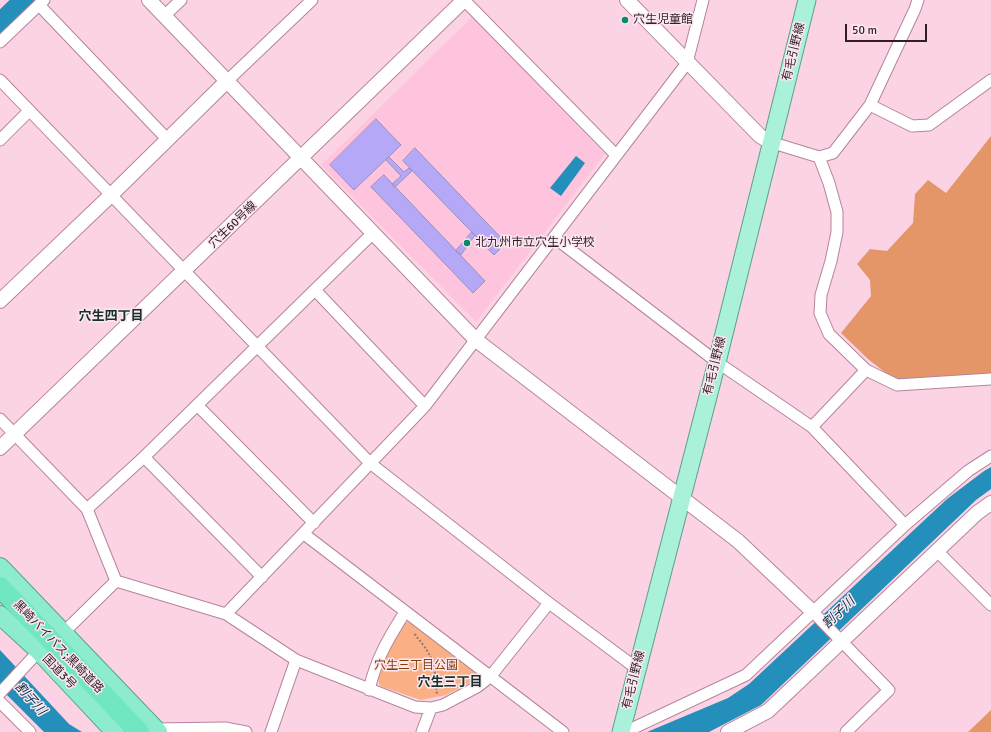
<!DOCTYPE html>
<html>
<head>
<meta charset="utf-8">
<style>
  body { margin:0 }
  #map { position:relative; width:991px; height:732px; overflow:hidden; background:#fcd3e5; font-family:Signika,sans-serif }
  canvas { display:block }
  .scale { position:absolute; left:845px; top:24px; width:82px; height:18px; box-sizing:border-box; border:2px solid #311e27; border-top:0; padding-left:5px; font-size:12px; line-height:14px; white-space:nowrap; color:#311e27; -webkit-text-stroke:3px #fce7f0; paint-order:stroke }
</style>
</head>
<body>
<div id="map">
<canvas width="991" height="732"></canvas>
<div class="scale">50 m</div>
</div>
<script>
const context = document.querySelector('canvas').getContext('2d');
context.lineJoin = 'round';
function paint(path, color) {
  context.fillStyle = color;
  context.fill(path, 'evenodd');
}
function stroke(path, color, width, dash) {
  context.strokeStyle = color;
  context.lineWidth = width;
  context.lineCap = dash ? 'butt' : 'round';
  context.setLineDash(dash || []);
  context.stroke(path);
}
function label(font, color, halo, rows, align = 'center') {
  context.font = font + ' Signika,"Noto Sans JP",sans-serif';
  context.lineWidth = 3;
  context.setLineDash([]);
  context.textBaseline = 'middle';
  context.strokeStyle = halo;
  context.fillStyle = color;
  for (const [text, x, y, turn = 0] of rows) {
    context.save();
    context.translate(x, y);
    context.rotate((+turn || 0) * Math.PI / 180);
    context.textAlign = isNaN(turn) ? turn : align;
    if (halo) context.strokeText(text, 0, 0);
    context.fillText(text, 0, 0);
    context.restore();
  }
}
const built = new Path2D(`
  M 472,17 L 605,154 L 476,322 L 321,165 Z`);
const green = new Path2D(`
  M 410,622 L 477,673 L 477,679 L 446,695 L 421,700 L 380,686 C 372,668 394,638 403,623 Z`);
const forest = new Path2D(`
  M 991,136 L 991,376 L 897,382 L 868,359 L 841,333 L 871,296 L 870,280 L 857,264 L 870,249 L 887,251 L 913,223 L 915,194 L 928,180 L 946,193 Z
  M 991,710 L 991,732 L 968,732 Z`);
const water = new Path2D(`
  M 576,156 L 585,163 L 561,196 L 550,188 Z
  M 991,467 L 991,489 L 976,500 L 761,705 L 709,732 L 647,732 L 728,698 L 749,684 L 947,499 L 984,471 Z
  M 0,650 L 69,724 L 82,732 L 44,732 L 0,688 Z`);
const river = new Path2D(`
  M 0,23 L 24,0`);
const building = new Path2D(`
  M 376,119 L 401,145 L 354,190 L 330,165 Z
  M 415,148 L 506,243 L 494,255 L 403,161 Z
  M 389,157 L 404,172 L 409,168 L 412,171 L 395,187 L 392,184 L 401,176 L 386,160 Z
  M 384,175 L 485,281 L 473,293 L 371,187 Z
  M 472,232 L 475,235 L 461,255 L 456,251 Z`);
const path = new Path2D(`
  M 416,634 L 415,635 C 436,659 434,665 437,695`);
const minor = new Path2D(`
  M 464,0 L 616,155
  M 39,5 L 167,139
  M 164,16 L 181,0
  M 0,42 L 44,0
  M 0,80 L 370,463 L 549,603 L 636,668
  M 226,82 L 312,0
  M 870,105 L 912,126 L 929,125 L 991,80
  M 0,140 L 29,111
  M 770,142 L 819,157 L 833,153 L 870,105 L 915,9 L 918,0
  M 819,157 L 829,183 L 837,212 L 837,232 L 831,261 L 821,295 L 820,313 L 829,334 L 866,370 L 897,385 L 991,379
  M 555,238 L 717,362 L 812,427 L 905,525
  M 315,290 L 425,406
  M 197,405 L 314,523
  M 0,419 L 87,509 L 116,581 L 226,614 L 296,660 L 415,707 L 431,708 L 443,705 L 477,687 L 490,677 L 549,603
  M 812,427 L 866,370
  M 144,457 L 262,577
  M 87,509 L 144,457 L 373,233
  M 304,534 L 563,732
  M 937,551 L 991,605
  M 812,611 L 889,690 L 846,732
  M 226,614 L 425,406 L 687,63 L 703,0
  M 63,633 L 116,581
  M 369,690 C 376,659 388,639 405,612
  M 0,693 L 39,651
  M 0,702 L 30,732
  M 156,729 L 225,728 L 246,732
  M 271,732 L 296,660
  M 422,732 L 431,708
  M 625,732 L 746,675 L 905,525 L 968,471 L 991,456`);
const tertiary = new Path2D(`
  M 149,0 L 476,340 L 738,541 L 812,611
  M 627,0 L 760,136 L 770,142
  M 0,301 L 110,196 L 226,82
  M 0,448 L 464,0
  M 728,732 L 768,711 L 937,551 L 977,513 L 991,503`);
const primary = new Path2D(`
  M 621,732 L 717,362 L 807,0`);
const trunk = new Path2D(`
  M 0,567 L 158,732
  M 0,615 L 39,651 L 115,732`);
const motorway = new Path2D(`
  M 0,587 L 139,732`);
const markers = [
  [625,20,4,"#0b886a"],
  [467,243,4,"#0b886a"]
];
const poiNames = [
  ["穴生児童館",633,20],
  ["北九州市立穴生小学校",475,243]
];
const streetNames = [
  ["有毛引野線",794,52,-76],
  ["穴生60号線",233,225,-44],
  ["有毛引野線",715,366,-76],
  ["黒崎バイパス;黒崎道路",58,647,46],
  ["国道3号",59,672,46],
  ["有毛引野線",634,680,-76]
];
const parkNames = [
  ["穴生三丁目公園",416,666]
];
const neighbourhoodNames = [
  ["穴生四丁目",111,317],
  ["穴生三丁目",450,683]
];
const waterNames = [
  ["割子川",839,613,-44],
  ["割子川",30,699,48]
];
paint(built, '#fec4de');
paint(green, '#fbaf84');
paint(forest, '#e49669');
paint(water, '#248fba');
stroke(river, '#248fba', 20);
paint(building, '#b4a8f7');
stroke(building, '#9691bd', 1);
stroke(minor, '#b4859a', 13);
stroke(tertiary, '#b4859a', 16);
stroke(primary, '#5ba18b', 19);
stroke(trunk, '#5ba18b', 20);
stroke(motorway, '#5ba18b', 22);
stroke(path, '#927582', 2, [2, 2]);
stroke(minor, '#fff', 11);
stroke(tertiary, '#fff', 14);
stroke(primary, '#aaf1da', 17);
stroke(trunk, '#8eecce', 18);
stroke(motorway, '#71e7c1', 20);
for (const [x, y, r, color] of markers) {
  const dot = new Path2D();
  dot.arc(x, y, r, 0, 2 * Math.PI);
  context.fillStyle = color;
  context.fill(dot);
  stroke(dot, '#fce7f0', 1.5);
}
label('12px', '#311e27', '#fce7f0', poiNames, 'left');
label('12px', '#311e27', '#fce7f0', streetNames);
label('12px', '#833d06', '#fce7f0', parkNames);
label('bold 13px', '#133127', '#fce7f0', neighbourhoodNames);
label('italic 13px', '#043244', '#fce7f0', waterNames);
</script>
</body>
</html>
